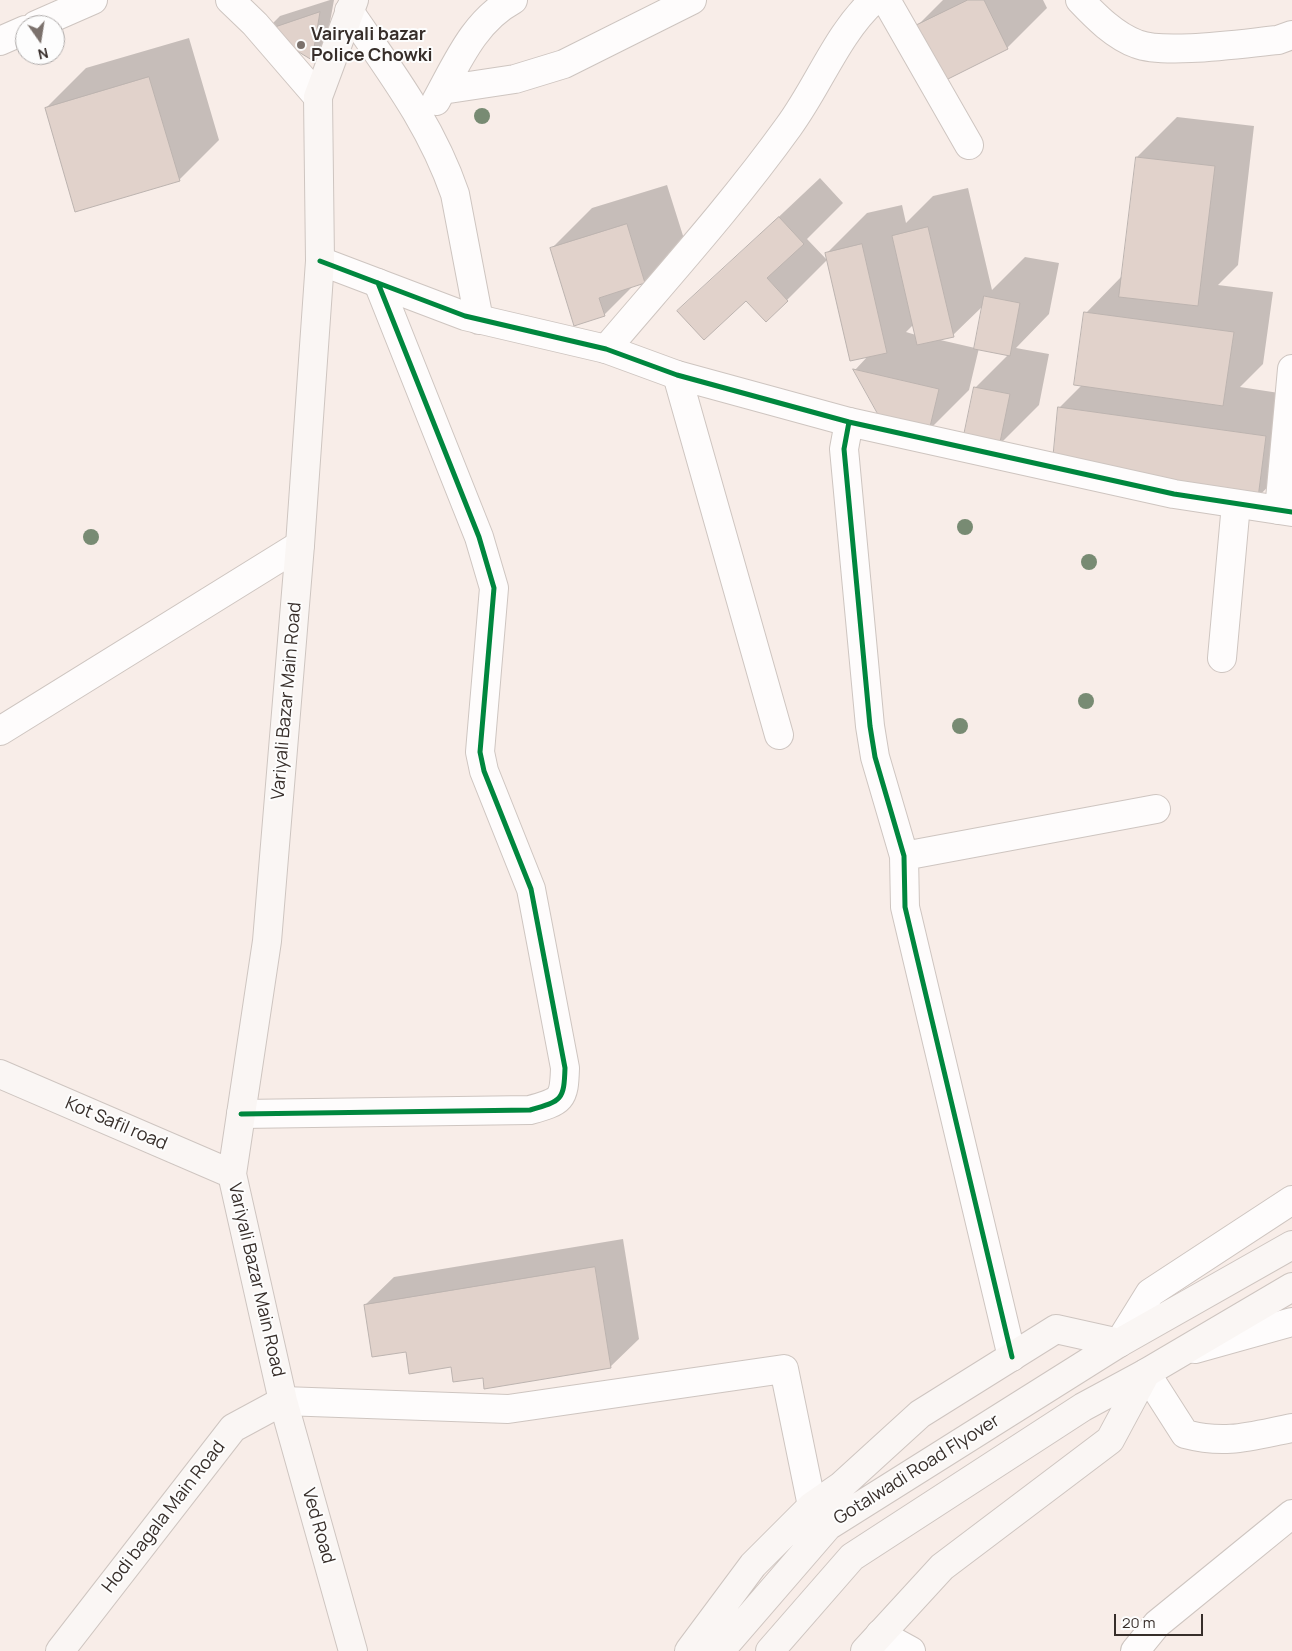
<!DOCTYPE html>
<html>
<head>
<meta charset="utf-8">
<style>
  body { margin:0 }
  #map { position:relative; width:1292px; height:1651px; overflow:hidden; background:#f8ede8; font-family:Manrope,sans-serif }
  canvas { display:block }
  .north { position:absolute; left:15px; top:15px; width:50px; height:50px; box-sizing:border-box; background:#fdfdfd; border:1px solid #aeaaa9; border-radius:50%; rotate:167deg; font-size:14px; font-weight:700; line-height:20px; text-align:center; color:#372e2a }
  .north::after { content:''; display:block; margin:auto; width:18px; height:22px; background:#7b716c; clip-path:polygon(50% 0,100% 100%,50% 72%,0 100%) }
  .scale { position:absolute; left:1114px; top:1614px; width:89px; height:22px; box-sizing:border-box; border:2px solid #372e2a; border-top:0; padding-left:6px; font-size:15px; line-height:18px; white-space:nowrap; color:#372e2a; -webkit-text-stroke:4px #fdfdfd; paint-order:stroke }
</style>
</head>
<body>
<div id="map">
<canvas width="1292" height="1651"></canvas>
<div class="north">N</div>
<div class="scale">20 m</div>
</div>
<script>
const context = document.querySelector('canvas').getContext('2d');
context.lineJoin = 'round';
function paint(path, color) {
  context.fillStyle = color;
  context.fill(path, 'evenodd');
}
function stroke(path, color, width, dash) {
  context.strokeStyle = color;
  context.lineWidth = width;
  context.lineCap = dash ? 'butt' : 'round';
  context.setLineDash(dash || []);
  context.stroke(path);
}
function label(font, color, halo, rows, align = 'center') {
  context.font = font + ' Manrope,sans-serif';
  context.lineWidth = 4;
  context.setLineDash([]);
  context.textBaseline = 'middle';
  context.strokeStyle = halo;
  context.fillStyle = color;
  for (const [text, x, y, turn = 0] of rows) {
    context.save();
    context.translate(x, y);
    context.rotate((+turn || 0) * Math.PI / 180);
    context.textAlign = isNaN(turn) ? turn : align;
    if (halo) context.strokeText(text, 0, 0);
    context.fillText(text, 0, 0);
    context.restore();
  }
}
const shadow = new Path2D(`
  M 330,0 L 334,0 L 326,44 L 312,59 L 266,30 L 280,16 Z
  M 943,0 L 1043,0 L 1047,8 L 1007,48 L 916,27 Z
  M 189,38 L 219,140 L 179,180 L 46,108 L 86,68 Z
  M 1177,117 L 1254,126 L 1238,265 L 1218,285 L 1273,292 L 1263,364 L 1240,387 L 1292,395 L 1292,462 L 1258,497 L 1059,408 L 1082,385 L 1086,313 L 1123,275 L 1137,157 Z
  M 820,178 L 843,203 L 807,239 L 827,260 L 787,300 L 766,320 L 746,300 L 679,311 Z
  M 667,185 L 685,242 L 645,282 L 633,286 L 604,315 L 552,248 L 592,208 Z
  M 968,188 L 992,290 L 1025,257 L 1059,263 L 1049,314 L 1016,348 L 1049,354 L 1039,405 L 999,445 L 975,388 L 1009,354 L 979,348 L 969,390 L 929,430 L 855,370 L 868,356 L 827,253 L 867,213 L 902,205 L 906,223 L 933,196 ZM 984,305 L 975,348 L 936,339 L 953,335 ZM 914,324 L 916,335 L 906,332 Z
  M 623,1239 L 639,1339 L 610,1367 L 484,1376 L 407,1350 L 365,1305 L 394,1277 Z`);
const building = new Path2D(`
  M 968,0 L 984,0 L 1008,49 L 942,82 L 915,26 Z
  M 320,12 L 312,60 L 264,31 Z
  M 149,77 L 180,181 L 75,212 L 45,108 Z
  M 1136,157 L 1215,166 L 1198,306 L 1119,297 Z
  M 779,217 L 804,244 L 767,278 L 788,301 L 766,322 L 746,301 L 704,340 L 677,311 Z
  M 627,224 L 645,283 L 599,298 L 605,316 L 574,326 L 550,248 Z
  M 928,227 L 954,337 L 917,345 L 892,236 Z
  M 862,244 L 887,353 L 850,361 L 825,253 Z
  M 984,296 L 1020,303 L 1010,356 L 974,349 Z
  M 1084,312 L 1234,332 L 1223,406 L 1074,385 Z
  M 853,369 L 939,389 L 929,431 L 878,414 Z
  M 974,387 L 1010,394 L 999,447 L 963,440 Z
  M 1058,407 L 1266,436 L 1258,498 L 1053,460 Z
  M 595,1267 L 611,1368 L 484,1389 L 483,1378 L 453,1382 L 451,1367 L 409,1374 L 406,1352 L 372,1357 L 364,1305 Z`);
const minor = new Path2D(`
  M 230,0 L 255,24 L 318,97
  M 886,0 L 969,145
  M 1080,0 C 1096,17 1115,36 1137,44 C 1165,55 1245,43 1278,40 L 1292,35
  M 349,11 C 390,71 431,124 455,194 L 479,320
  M 36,25 L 93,0
  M 0,41 L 25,30
  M 442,90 L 515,79 L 564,64 L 692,0
  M 436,101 C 457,63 474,21 513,0
  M 606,349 C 668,276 733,204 789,126 C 819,85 837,34 874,0
  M 677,375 L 779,735
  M 849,422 L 844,449 L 870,726 L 875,757 L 904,856 L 905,907 L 1012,1357
  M 1279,510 L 1292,369
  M 1222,658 L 1236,504
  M 0,731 L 300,545
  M 904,856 L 1156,809
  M 241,1114 L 530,1110 C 562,1101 564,1100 565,1068 L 531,889 L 484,771 L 480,752 L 494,588 L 479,537 L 378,283
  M 1146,1373 L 1185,1434 C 1227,1445 1251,1436 1292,1428
  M 283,1401 L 508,1409 L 784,1369 L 812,1506
  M 880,1634 L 911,1651
  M 1135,1651 L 1157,1624 L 1292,1514`);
const tertiary = new Path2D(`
  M 320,261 L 465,316 L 606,349 L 677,375 L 849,422 L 1174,494 L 1292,512
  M 1119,1343 L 1150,1293 L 1292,1200
  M 1195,1349 L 1292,1322`);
const secondary = new Path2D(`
  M 0,1074 L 232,1174
  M 60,1651 L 233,1428 L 283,1401
  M 353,1651 L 283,1401 L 232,1174 L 267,941 L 300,545 L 320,261 L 318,97 L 354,0
  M 689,1651 L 753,1565 L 812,1506 L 841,1486 L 920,1414 L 1056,1329 L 1119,1343
  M 720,1651 L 828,1526 L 1119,1343 L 1292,1245
  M 770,1651 L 852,1557 L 1083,1407 L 1146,1373
  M 865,1651 L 942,1567 L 1110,1440 L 1146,1373 L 1292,1287`);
const cycleway = new Path2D(`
  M 320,261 L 465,316 L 606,349 L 677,375 L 849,422 L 1174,494 L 1292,512
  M 849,422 L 844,449 L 870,726 L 875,757 L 904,856 L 905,907 L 1012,1357
  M 241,1114 L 530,1110 C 562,1101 564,1100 565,1068 L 531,889 L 484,771 L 480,752 L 494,588 L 479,537 L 378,283`);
const trees = [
  [482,116],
  [965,527],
  [91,537],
  [1089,562],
  [1086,701],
  [960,726]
];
const markers = [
  [301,45,5,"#7b716c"]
];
const poiNames = [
  ["Vairyali bazar",311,35],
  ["Police Chowki",311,56]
];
const streetNames = [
  ["Variyali Bazar Main Road",287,701,-85],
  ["Kot Safil road",116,1124,23],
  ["Variyali Bazar Main Road",256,1280,77],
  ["Gotalwadi Road Flyover",917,1470,-32],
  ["Hodi bagala Main Road",164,1517,-52],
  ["Ved Road",318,1526,74]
];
paint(shadow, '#0003');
paint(building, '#e1d2cb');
stroke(building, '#bcb3af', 1);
stroke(minor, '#cec5c0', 30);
stroke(tertiary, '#cec5c0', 30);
stroke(secondary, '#cec5c0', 30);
stroke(minor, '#fefcfc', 28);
stroke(tertiary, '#fefcfc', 28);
stroke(secondary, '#faf6f4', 28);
stroke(cycleway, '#00873e', 5);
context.fillStyle = '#788b73';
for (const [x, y] of trees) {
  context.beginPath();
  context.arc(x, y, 8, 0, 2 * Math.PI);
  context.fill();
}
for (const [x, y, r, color] of markers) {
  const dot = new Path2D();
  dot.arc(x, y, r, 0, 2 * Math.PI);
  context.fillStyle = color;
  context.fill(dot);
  stroke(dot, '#fdfdfd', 2);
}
label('bold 18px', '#372e2a', '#fdfdfd', poiNames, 'left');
label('18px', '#372e2a', '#fdfdfd', streetNames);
</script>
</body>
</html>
